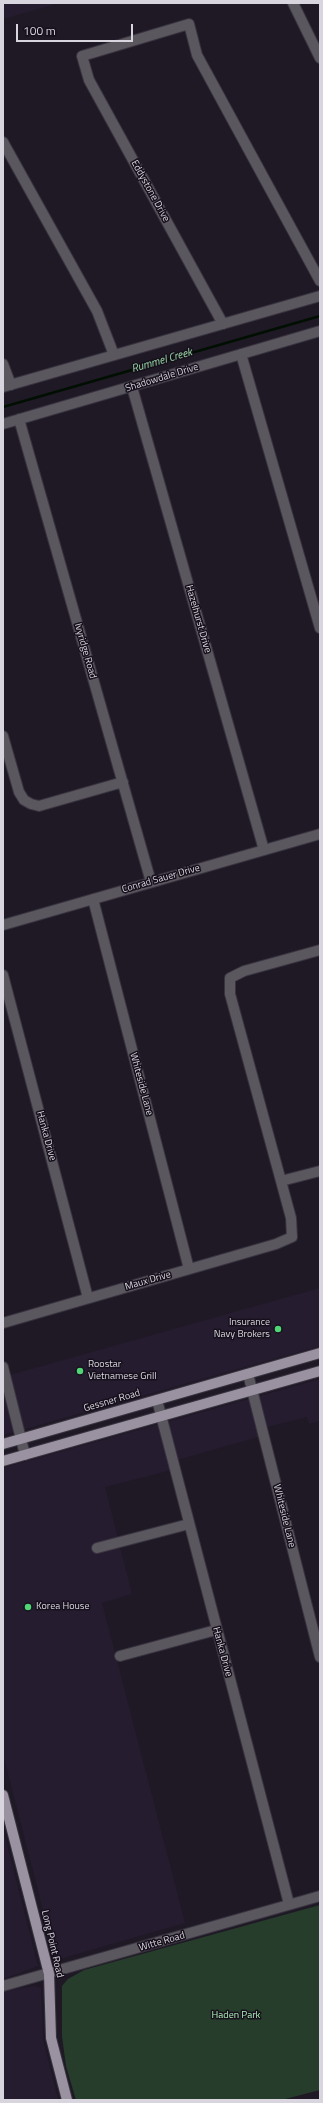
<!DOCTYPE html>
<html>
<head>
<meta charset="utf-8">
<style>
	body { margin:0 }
	#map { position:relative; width:323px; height:2103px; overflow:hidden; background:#1f1926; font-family:"Titillium Web",sans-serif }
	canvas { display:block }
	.frame { position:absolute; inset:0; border:4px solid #d9d5de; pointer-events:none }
	.scale { position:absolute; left:16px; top:24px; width:117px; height:18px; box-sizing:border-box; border:2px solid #d9d5de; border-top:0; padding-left:5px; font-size:12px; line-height:14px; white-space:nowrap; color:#d9d5de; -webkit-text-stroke:3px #16101c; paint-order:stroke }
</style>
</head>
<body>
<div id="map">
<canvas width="323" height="2103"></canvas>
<div class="frame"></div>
<div class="scale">100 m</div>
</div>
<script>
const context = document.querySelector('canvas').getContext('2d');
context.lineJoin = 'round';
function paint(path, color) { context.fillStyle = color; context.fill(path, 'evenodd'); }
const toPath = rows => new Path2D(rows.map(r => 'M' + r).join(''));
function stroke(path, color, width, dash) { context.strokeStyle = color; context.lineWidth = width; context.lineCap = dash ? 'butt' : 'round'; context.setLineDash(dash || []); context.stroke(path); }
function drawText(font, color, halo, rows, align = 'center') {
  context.font = font + ' "Titillium Web",sans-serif'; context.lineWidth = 3; context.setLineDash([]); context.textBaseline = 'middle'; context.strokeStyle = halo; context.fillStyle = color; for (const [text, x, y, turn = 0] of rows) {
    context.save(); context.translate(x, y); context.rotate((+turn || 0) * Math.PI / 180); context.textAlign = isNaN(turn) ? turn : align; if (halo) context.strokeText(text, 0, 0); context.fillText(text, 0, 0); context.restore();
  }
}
const built = toPath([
	[3,3,59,3,3,19],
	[320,1288,320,1346,3,1435,3,1377],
	[320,1379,320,1421,309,1424,307,1417,267,1427,258,1437,177,1460,171,1470,105,1487,132,1594,102,1603,185,1923,56,1960,3,1754,3,1468],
	[3,1829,38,1966,3,1979],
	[35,1986,41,1988,43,2039,58,2100,3,2100,3,1991]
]);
const green = toPath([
	[320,1905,320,2090,281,2100,76,2100,66,2066,62,2036,62,1986,68,1979,84,1970]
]);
const stream = toPath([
	[3,407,320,316]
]);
const minor = toPath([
	[293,3,320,58],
	[3,142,97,311,114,355],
	[223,324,89,80,82,56,189,24,197,55,320,281],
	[241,354,320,628],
	[3,364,11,385],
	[3,387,320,296],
	[132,387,264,850],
	[19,419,151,882],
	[3,424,320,331],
	[3,736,19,792,24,800,31,804,39,806,123,782],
	[93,899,189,1269],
	[3,925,320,834],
	[3,975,88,1298],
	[281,1181,320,1171],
	[3,1323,276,1244,292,1237,291,1218,281,1181,230,994,230,978,244,971,320,950],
	[3,1367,25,1455],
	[248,1374,320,1657],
	[157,1400,289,1904],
	[97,1548,189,1524],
	[120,1656,216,1630],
	[3,1986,320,1896]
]);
const major = toPath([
	[3,1444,320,1353],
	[3,1461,320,1371],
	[3,1795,49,1974,51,2038,67,2100]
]);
const markers = [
	[278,1329,4,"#4fd675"],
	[80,1371,4,"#4fd675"],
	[28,1607,4,"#4fd675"]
];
const streetNames = [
	["Eddystone Drive",150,191,61],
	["Shadowdale Drive",162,378,-17],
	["Hazelhurst Drive",198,619,74],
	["Ivyridge Road",85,651,74],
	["Conrad Sauer Drive",161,879,-16],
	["Whiteside Lane",141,1084,75],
	["Hanka Drive",46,1136,75],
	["Maux Drive",148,1281,-16],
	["Gessner Road",112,1401,-16],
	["Whiteside Lane",284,1516,76],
	["Hanka Drive",222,1652,75],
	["Witte Road",162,1942,-16],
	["Long Point Road",52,1944,77]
];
const poiNames = [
	["Insurance",270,1323,"right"],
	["Navy Brokers",270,1335,"right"],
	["Roostar",88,1365],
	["Vietnamese Grill",88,1377],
	["Korea House",36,1607]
];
const parkNames = [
	["Haden Park",236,2016]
];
const waterNames = [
	["Rummel Creek",162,361,-16]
];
paint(built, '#261c2f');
paint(green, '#273d2b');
stroke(stream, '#000f01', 2.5);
stroke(minor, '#393340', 12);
stroke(major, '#393340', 12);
stroke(minor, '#5a575e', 10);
stroke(major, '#9a92a1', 10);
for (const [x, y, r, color] of markers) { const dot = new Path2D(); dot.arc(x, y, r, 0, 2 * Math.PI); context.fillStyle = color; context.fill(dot); stroke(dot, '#16101c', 1.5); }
drawText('10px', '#d9d5de', '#16101c', streetNames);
drawText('10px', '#d9d5de', '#16101c', poiNames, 'left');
drawText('10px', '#b0f1bb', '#16101c', parkNames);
drawText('italic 11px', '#9adaa6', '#16101c', waterNames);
</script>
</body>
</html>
